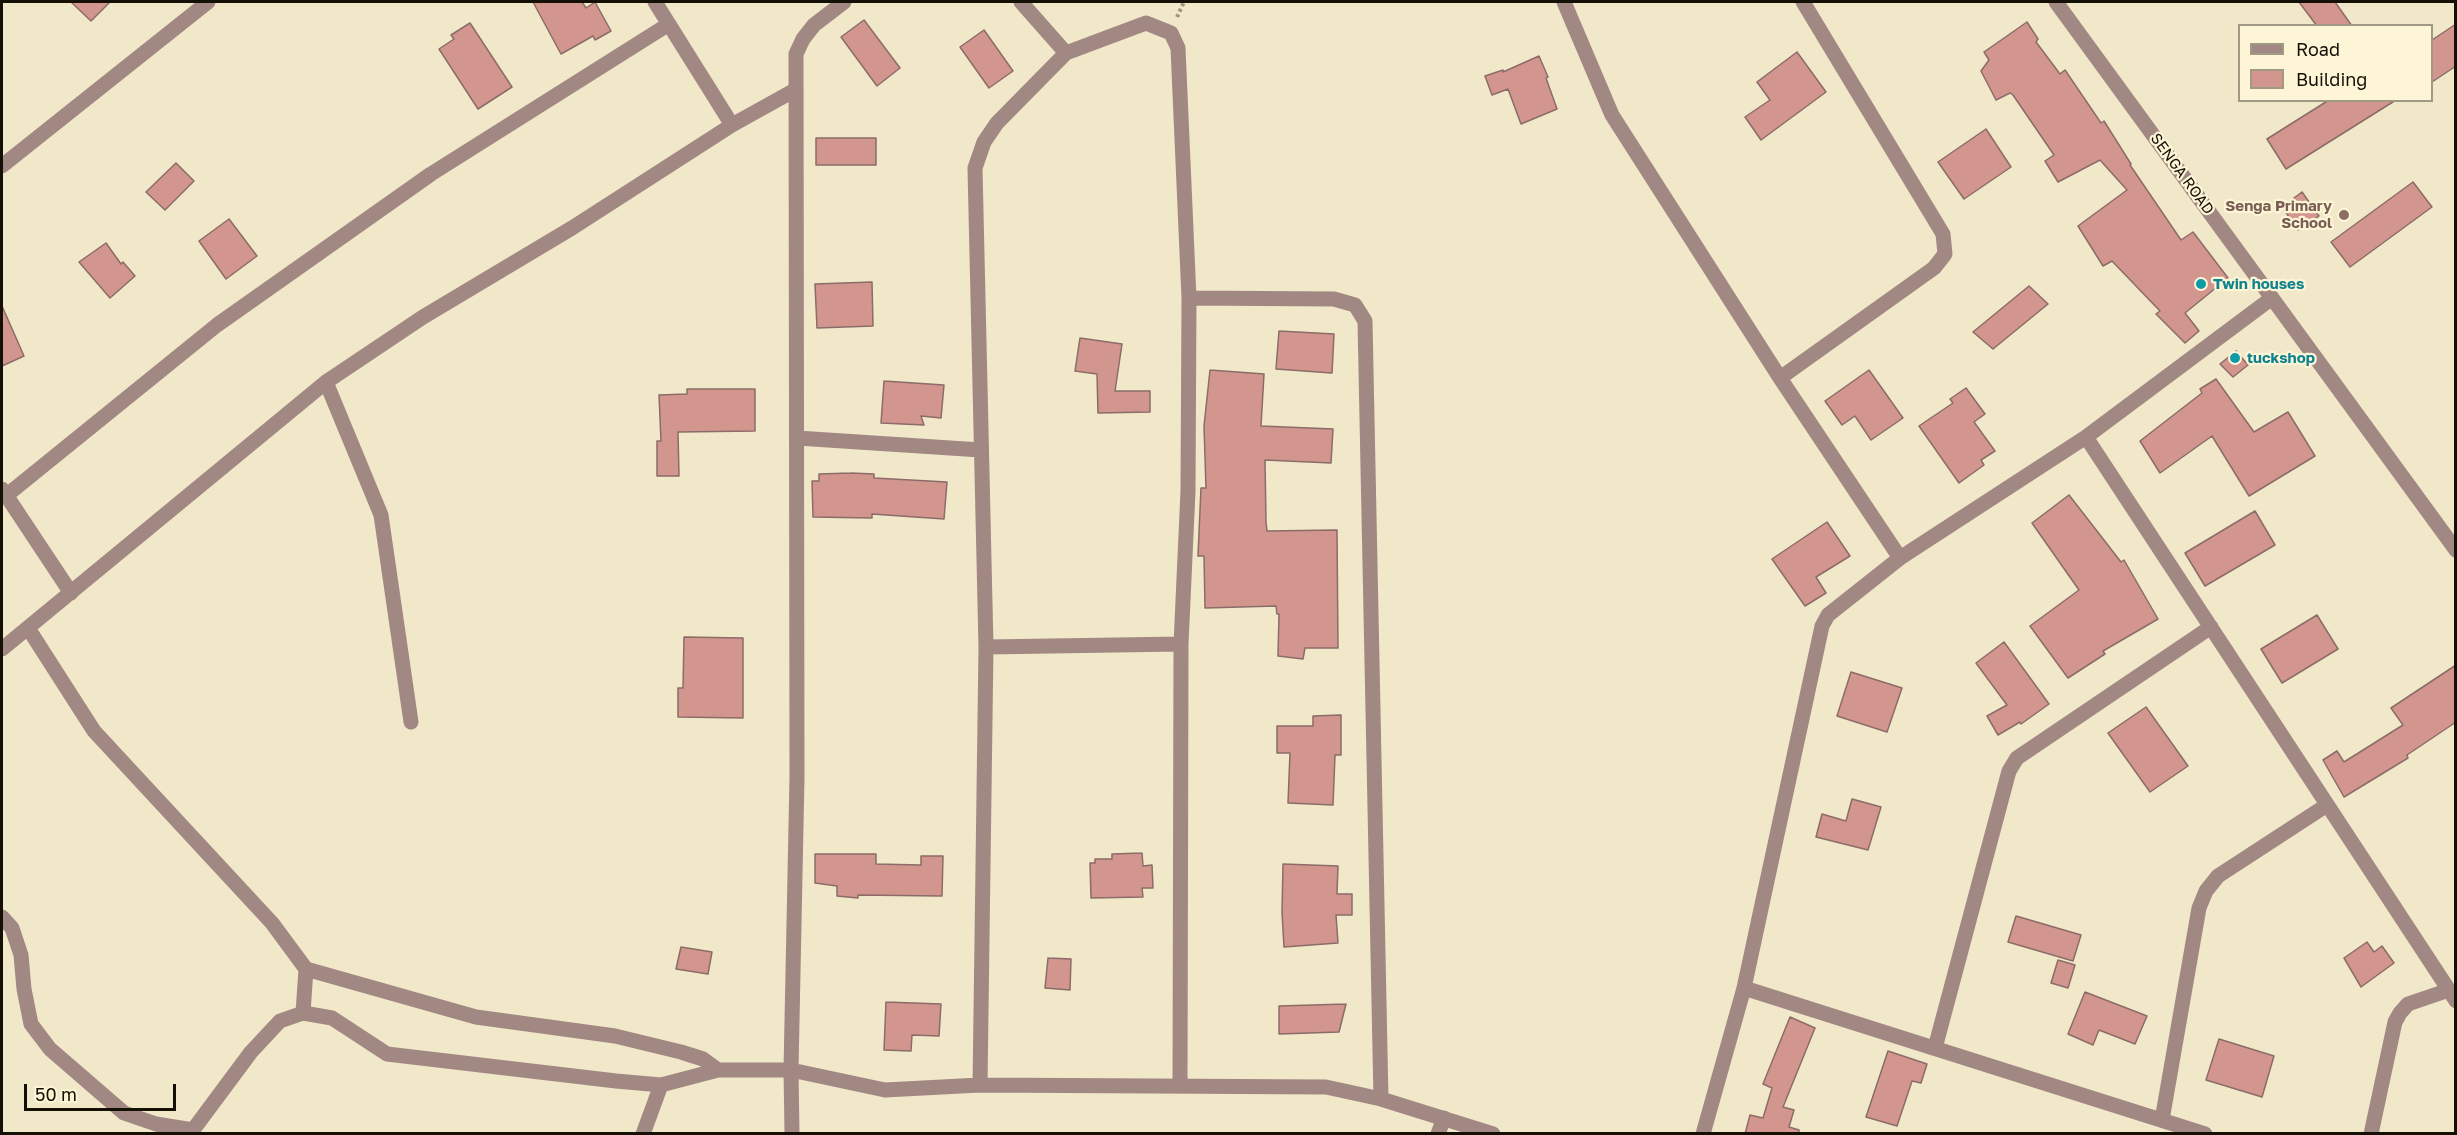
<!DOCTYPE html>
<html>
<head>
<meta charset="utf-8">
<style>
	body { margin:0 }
	#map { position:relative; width:2457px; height:1135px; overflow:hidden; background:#f1e7c9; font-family:"Golos Text",sans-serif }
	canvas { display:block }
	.frame { position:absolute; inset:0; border:3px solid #141006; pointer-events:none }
	.legend { position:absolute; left:2238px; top:24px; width:195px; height:78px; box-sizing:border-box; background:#fef4d6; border:2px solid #a09983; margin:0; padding:8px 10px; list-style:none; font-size:18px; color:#141006 }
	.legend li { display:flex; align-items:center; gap:12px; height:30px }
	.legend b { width:30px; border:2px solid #a09983 }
	.scale { position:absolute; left:24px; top:1084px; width:152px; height:27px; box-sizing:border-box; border:3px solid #141006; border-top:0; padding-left:8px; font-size:18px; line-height:21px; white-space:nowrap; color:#141006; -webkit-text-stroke:4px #fef4d6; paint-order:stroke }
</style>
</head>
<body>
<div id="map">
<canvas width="2457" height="1135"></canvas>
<div class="frame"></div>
<ul class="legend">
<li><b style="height:8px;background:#a28883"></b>Road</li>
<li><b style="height:16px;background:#d3968f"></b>Building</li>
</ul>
<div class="scale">50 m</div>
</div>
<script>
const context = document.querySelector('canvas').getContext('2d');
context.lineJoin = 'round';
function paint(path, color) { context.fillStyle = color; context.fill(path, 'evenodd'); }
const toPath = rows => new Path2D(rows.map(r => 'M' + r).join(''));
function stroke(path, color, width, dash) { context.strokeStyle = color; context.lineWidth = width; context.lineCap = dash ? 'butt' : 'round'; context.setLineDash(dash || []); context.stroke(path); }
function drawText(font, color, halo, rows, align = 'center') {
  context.font = font + ' "Golos Text",sans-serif'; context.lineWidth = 4.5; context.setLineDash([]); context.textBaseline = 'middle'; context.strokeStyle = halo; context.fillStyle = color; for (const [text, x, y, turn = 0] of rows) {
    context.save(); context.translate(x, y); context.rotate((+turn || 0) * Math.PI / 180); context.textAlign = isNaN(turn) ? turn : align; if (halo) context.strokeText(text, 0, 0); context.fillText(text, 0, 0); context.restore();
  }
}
const building = toPath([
	[71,2,110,2,91,21,71,2],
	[533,2,582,2,586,8,595,2,611,31,595,40,593,36,561,54,533,2],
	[2299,2,2335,2,2352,26,2317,26,2299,2],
	[864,20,900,68,877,86,841,37,864,20],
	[2027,22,2038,39,2036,42,2060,74,2065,70,2101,123,2104,121,2131,164,2130,165,2181,240,2193,232,2228,278,2185,313,2199,331,2185,343,2156,314,2160,311,2112,261,2103,266,2078,226,2127,190,2100,160,2058,182,2045,161,2054,155,2013,95,2010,93,1996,100,1981,71,1989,60,1984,52,2027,22],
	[470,23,512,87,478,109,439,49,454,39,451,35,470,23],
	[2456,24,2456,66,2432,82,2432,40,2456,24],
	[984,30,1013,71,989,88,960,47,984,30],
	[1797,52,1826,92,1761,140,1745,117,1770,100,1757,82,1797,52],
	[1539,56,1548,77,1546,78,1557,109,1521,124,1508,89,1492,95,1485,76,1503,70,1503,72,1539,56],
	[2329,100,2396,100,2286,169,2267,139,2329,100],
	[1986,129,2011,167,1964,199,1938,162,1986,129],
	[816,138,876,138,876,165,816,165,816,138],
	[176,163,194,181,165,210,146,192,176,163],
	[2413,182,2432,207,2350,267,2331,242,2413,182],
	[2302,192,2319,216,2298,230,2282,207,2302,192],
	[229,219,257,256,226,279,199,241,229,219],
	[106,243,121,264,123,262,135,276,110,298,79,262,106,243],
	[872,282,873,326,817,328,815,284,872,282],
	[2029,286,2048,304,1993,349,1973,332,2029,286],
	[2,306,24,356,2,366,2,306],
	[1279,331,1334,334,1332,373,1276,369,1279,331],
	[1080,338,1122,344,1115,391,1150,391,1150,412,1098,413,1097,374,1075,371,1080,338],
	[2236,351,2248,365,2233,377,2220,364,2236,351],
	[1210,370,1264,374,1261,426,1333,429,1331,463,1265,460,1266,522,1267,531,1337,530,1338,648,1305,648,1303,659,1278,656,1279,614,1277,614,1276,606,1205,608,1204,556,1198,556,1201,488,1206,488,1204,426,1210,370],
	[1869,370,1903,418,1871,440,1855,416,1842,425,1825,401,1869,370],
	[2216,379,2254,432,2288,412,2315,456,2249,496,2212,436,2160,473,2140,441,2202,393,2200,389,2216,379],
	[884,381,944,385,941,418,921,416,924,425,881,423,884,381],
	[1966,388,1985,414,1974,422,1995,451,1981,460,1984,465,1959,483,1919,426,1953,403,1950,399,1966,388],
	[687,389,755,389,755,431,678,432,679,476,657,476,657,441,661,441,659,395,687,394,687,389],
	[851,473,874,474,874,478,947,482,944,519,872,514,872,518,813,517,812,481,819,481,819,474,851,473],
	[2069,495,2121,562,2124,560,2158,619,2103,651,2105,654,2068,678,2030,626,2079,590,2032,523,2069,495],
	[2255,511,2275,545,2205,586,2185,553,2255,511],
	[1827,522,1850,556,1816,577,1826,593,1805,606,1772,559,1827,522],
	[2317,615,2338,649,2282,683,2261,649,2317,615],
	[684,637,743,638,743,718,678,717,678,688,683,688,684,637],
	[2004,642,2049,704,2021,724,2020,722,1998,735,1987,716,2007,705,1976,663,2004,642],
	[2456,665,2456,722,2407,755,2408,758,2344,797,2323,760,2337,751,2344,762,2403,725,2391,708,2456,665],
	[1851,672,1902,688,1887,732,1837,716,1851,672],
	[2146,707,2188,766,2150,792,2108,733,2146,707],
	[1341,715,1341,755,1335,755,1333,805,1288,803,1290,753,1277,753,1277,726,1313,726,1313,716,1341,715],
	[1852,799,1881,807,1868,850,1816,837,1822,814,1846,821,1852,799],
	[1142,853,1143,866,1152,865,1153,888,1142,888,1143,897,1091,898,1090,863,1095,863,1095,859,1112,859,1112,854,1142,853],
	[815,854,876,854,876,864,921,865,921,856,943,856,942,896,858,895,858,898,837,896,837,886,815,883,815,854],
	[1283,864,1338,866,1337,894,1352,894,1352,915,1336,915,1338,943,1284,947,1282,913,1283,864],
	[2016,916,2081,935,2073,961,2008,942,2016,916],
	[2367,942,2374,952,2382,946,2394,963,2361,987,2344,958,2367,942],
	[681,947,712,952,708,974,676,969,681,947],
	[1048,958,1071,959,1070,990,1045,988,1048,958],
	[2058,960,2075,965,2068,988,2051,983,2058,960],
	[2085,992,2147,1016,2135,1044,2099,1030,2093,1045,2068,1034,2085,992],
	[886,1002,941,1004,939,1036,912,1035,911,1051,884,1050,886,1002],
	[1346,1004,1339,1032,1279,1034,1279,1006,1346,1004],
	[1790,1017,1815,1028,1783,1107,1794,1110,1789,1127,1799,1130,1799,1134,1745,1134,1750,1115,1763,1118,1772,1088,1763,1084,1790,1017],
	[2219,1039,2274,1056,2262,1097,2206,1080,2219,1039],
	[1888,1051,1927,1064,1921,1083,1912,1081,1897,1126,1866,1117,1888,1051]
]);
const path = toPath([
	[1177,17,1184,2]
]);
const minor = toPath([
	[655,2,732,125],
	[1021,2,1066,53],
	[1564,2,1612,115,1780,378,1900,558],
	[2056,2,2456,550],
	[2,166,208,2],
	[1189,298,1334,299,1355,305,1365,321,1381,1099],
	[1780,378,1934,268,1945,254,1943,234,1803,2],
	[326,382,381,515,411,722],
	[2086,437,2456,1001],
	[797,438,981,450],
	[2,489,71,593],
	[7,495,217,325,431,174,669,24],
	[28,628,94,731,272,923,306,969,476,1017,615,1036,681,1052,703,1059,718,1070],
	[986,647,1181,644],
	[2,649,326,382,423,317,572,228,732,125,795,90],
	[2,917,12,928,21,955,24,989,31,1024,50,1049,124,1113,156,1124,193,1130,251,1052,280,1021,303,1013,332,1018,387,1054,616,1081,661,1085,718,1070,791,1070,885,1090,980,1085,1326,1087,1381,1099,1493,1134],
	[1744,988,2205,1134],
	[303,1013,306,969],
	[1935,1048,2009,771,2017,758,2211,627],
	[980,1085,986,647,975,168,984,142,997,123,1066,53,1146,23,1171,33,1178,48,1189,298,1188,491,1181,644,1180,1085],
	[2162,1120,2199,908,2206,891,2218,876,2327,805],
	[643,1134,661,1085],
	[792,1134,791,1070,797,777,796,54,803,39,814,25,844,2],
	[1438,1134,1444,1118],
	[1703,1134,1744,988,1822,626,1828,615,1900,558,2086,437,2272,298],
	[2371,1134,2395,1022,2400,1013,2408,1004,2449,990]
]);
const markers = [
	[2344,215,6,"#8d6e63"],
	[2201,284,6,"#0f9aa8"],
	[2235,358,6,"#0f9aa8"]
];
const streetNames = [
	["SENGA ROAD",2182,174,54]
];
const educationNames = [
	["Senga Primary",2332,206],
	["School",2332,223]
];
const cultureNames = [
	["Twin houses",2213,284],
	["tuckshop",2247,358]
];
paint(building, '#d3968f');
stroke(building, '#8b6c68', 1.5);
stroke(path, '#9d957f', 4, [3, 3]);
stroke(minor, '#a28883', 15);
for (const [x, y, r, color] of markers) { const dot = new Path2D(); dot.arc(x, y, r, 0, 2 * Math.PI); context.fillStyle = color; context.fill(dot); stroke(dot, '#fef4d6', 2); }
drawText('15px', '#141006', '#fef4d6', streetNames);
drawText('bold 15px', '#785e54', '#fef4d6', educationNames, 'right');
drawText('bold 15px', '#0d838f', '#fef4d6', cultureNames, 'left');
</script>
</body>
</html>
